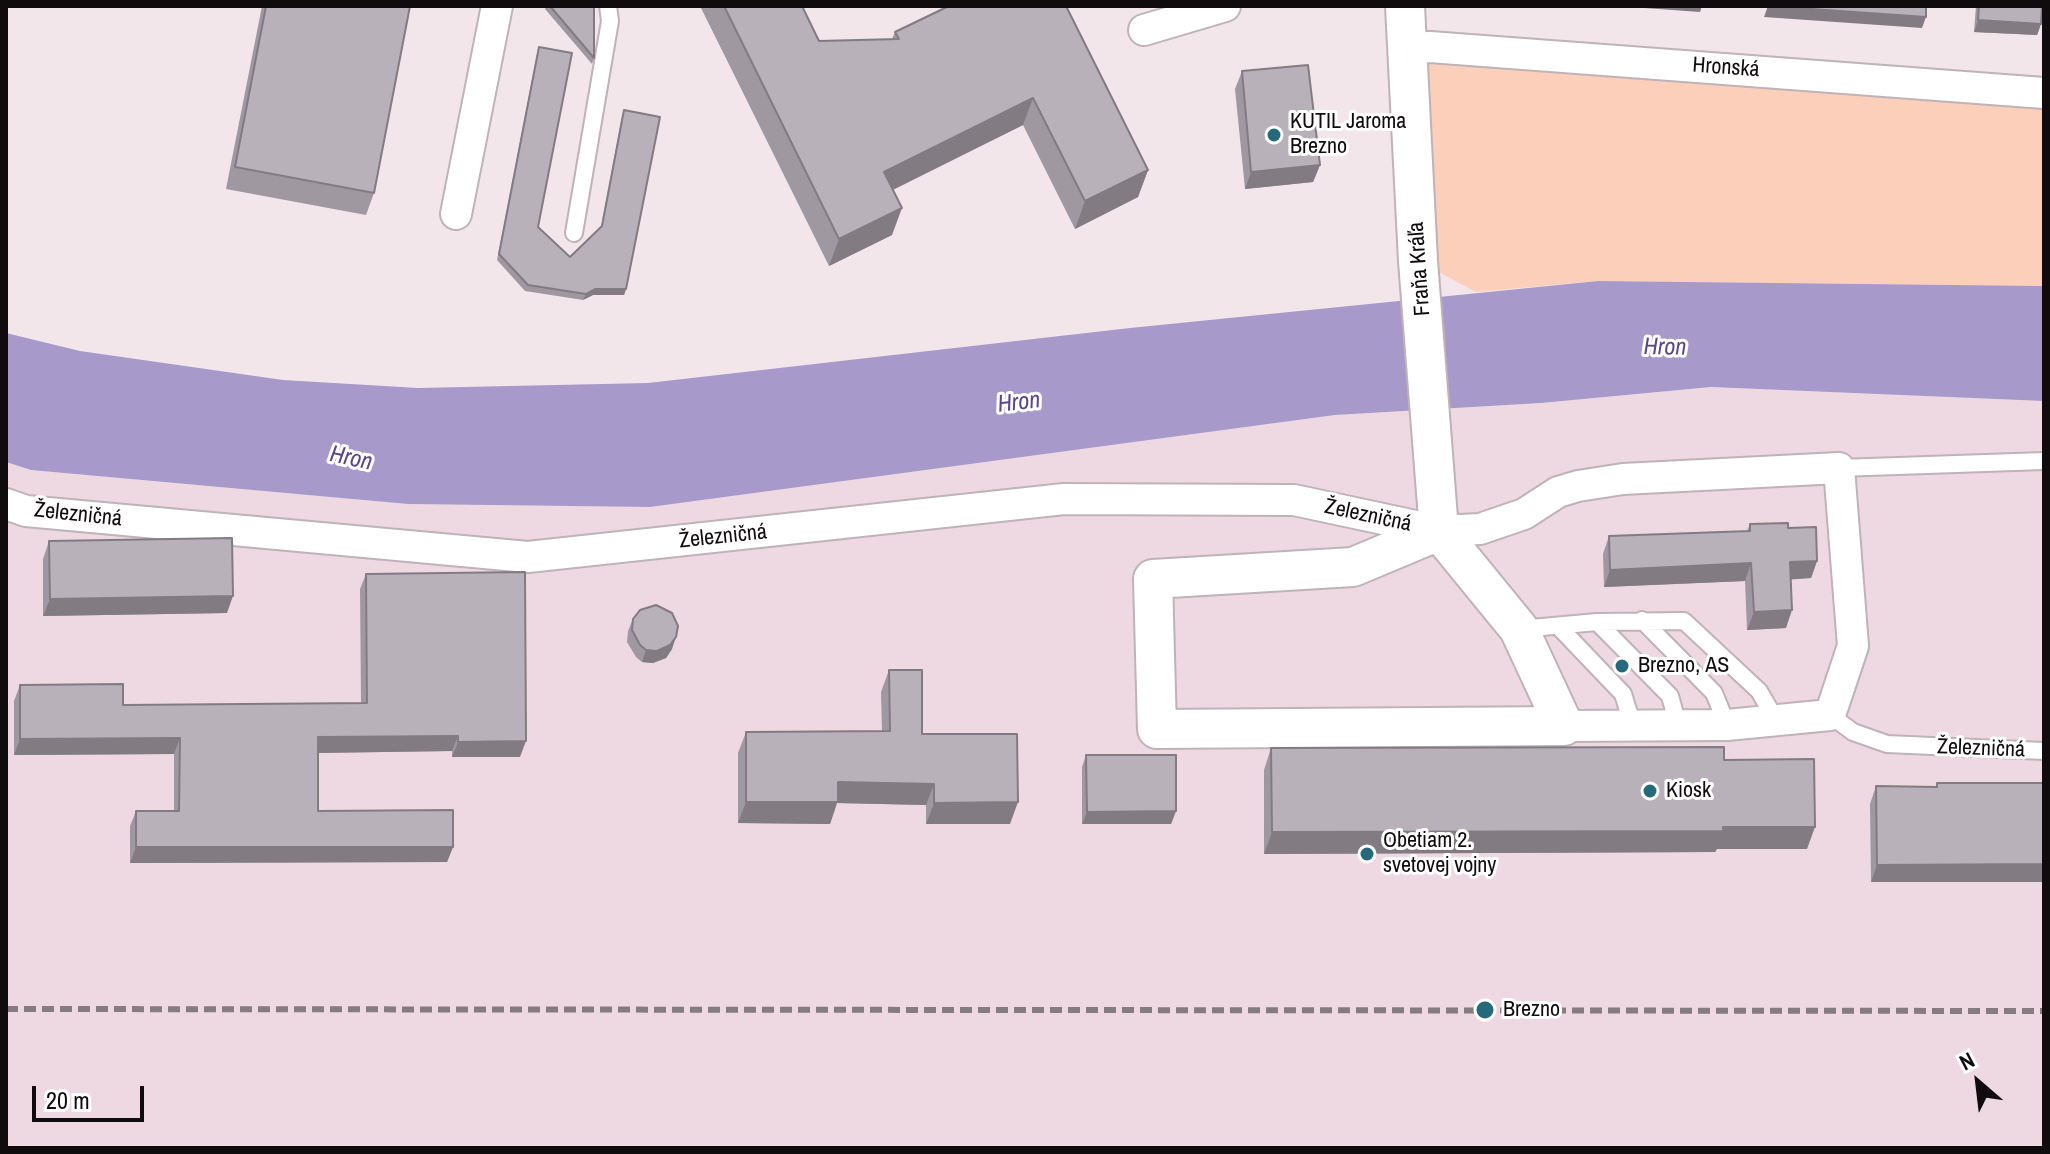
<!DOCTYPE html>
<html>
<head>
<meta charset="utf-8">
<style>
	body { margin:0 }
	#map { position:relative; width:2050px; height:1154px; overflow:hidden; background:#f3e6eb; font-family:"Archivo Narrow",sans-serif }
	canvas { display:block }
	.frame { position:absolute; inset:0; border:8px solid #100c0d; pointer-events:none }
	.north { position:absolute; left:1938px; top:1042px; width:80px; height:80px; -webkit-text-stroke:6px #fff; paint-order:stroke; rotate:332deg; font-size:22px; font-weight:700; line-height:32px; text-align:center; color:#100c0d }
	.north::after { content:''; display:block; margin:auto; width:28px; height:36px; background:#100c0d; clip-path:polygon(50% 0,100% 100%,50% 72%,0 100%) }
	.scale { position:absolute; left:32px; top:1086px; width:112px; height:36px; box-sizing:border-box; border:4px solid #100c0d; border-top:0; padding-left:10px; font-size:24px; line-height:28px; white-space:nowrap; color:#100c0d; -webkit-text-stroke:6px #fff; paint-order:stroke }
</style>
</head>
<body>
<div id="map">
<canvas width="2050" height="1154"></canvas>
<div class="frame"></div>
<div class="north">N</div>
<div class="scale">20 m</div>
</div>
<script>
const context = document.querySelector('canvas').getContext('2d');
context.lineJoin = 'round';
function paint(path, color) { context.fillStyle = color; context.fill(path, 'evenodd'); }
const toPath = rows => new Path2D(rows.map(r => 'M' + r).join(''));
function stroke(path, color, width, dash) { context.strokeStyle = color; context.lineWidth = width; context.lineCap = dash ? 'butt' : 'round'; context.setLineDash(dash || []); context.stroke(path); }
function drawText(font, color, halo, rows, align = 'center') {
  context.font = font + ' "Archivo Narrow",sans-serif'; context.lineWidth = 6; context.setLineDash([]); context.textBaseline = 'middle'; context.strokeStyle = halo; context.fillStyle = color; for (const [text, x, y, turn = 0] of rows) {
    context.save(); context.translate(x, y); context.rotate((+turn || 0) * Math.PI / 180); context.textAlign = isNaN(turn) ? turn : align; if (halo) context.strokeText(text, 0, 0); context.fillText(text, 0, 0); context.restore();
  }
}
const built = toPath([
	[1711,387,2044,401,2044,1148,6,1148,6,462,31,470,408,504,650,507,1335,415,1541,403]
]);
const green = toPath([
	[1408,48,2044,93,2044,286,1598,281,1476,292,1418,261]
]);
const water = toPath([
	[1598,281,2044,286,2044,401,1711,387,1541,403,1335,415,650,507,408,504,31,470,6,462,6,333,80,351,283,380,418,388,648,383,1130,328]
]);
const service = toPath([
	[574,233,610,21,608,6],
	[1839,468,2044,461],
	[1642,620,1714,693,1727,725],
	[1597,622,1670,696,1678,725],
	[1558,626,1623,694,1633,726],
	[1520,629,1597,622,1684,621,1759,691,1777,722],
	[1830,715,1853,732,1887,744,2044,751]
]);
const minor = toPath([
	[1144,30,1225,6],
	[1408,48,1430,47,2044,93],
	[456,214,497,6],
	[6,504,26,511,528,557,1064,499,1294,500,1439,531,1480,529,1524,514,1558,492,1578,486,1623,479,1839,468,1853,646,1830,715,1727,725,1564,726]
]);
const tertiary = toPath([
	[1405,6,1418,261,1439,531],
	[1439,531,1519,629,1564,726,1157,729,1153,579,1353,567,1439,531]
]);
const rail = toPath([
	[6,1009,2044,1011]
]);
const wall = toPath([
	[262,6,410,6,374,193,366,215,226,189],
	[546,6,594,6,594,58,592,64,545,9],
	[700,6,802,6,819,41,892,39,895,32,949,6,1148,170,1138,197,1075,229,1023,125,893,190,892,235,829,266],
	[1976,6,2042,6,2041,24,2037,35,1974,32],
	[539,47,538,227,570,257,601,227,622,116,624,110,626,289,624,295,593,295,583,300,525,291,497,260,537,54],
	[1242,71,1320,165,1313,182,1245,189,1235,89],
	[1750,524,1788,528,1817,561,1811,578,1791,579,1786,628,1747,630,1745,581,1604,587,1603,554,1609,536,1747,531],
	[49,541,227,613,43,616,43,559],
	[366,574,520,757,452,757,452,751,318,753,318,811,453,847,447,862,130,863,130,826,136,811,174,811,174,754,14,755,14,701,20,685,123,705,361,703,360,589],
	[633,619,672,649,666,658,653,663,642,662,636,657,627,642,628,631],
	[889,670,922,734,1010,824,926,824,926,805,837,803,830,824,738,823,738,753,746,732,882,731,881,692],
	[1271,748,1724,760,1807,849,1717,849,1715,852,1264,854,1264,770],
	[1086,755,1176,811,1171,824,1082,824,1082,767],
	[1937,783,2044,783,1871,882,1870,804,1876,786,1936,787]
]);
const shadedWall = toPath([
	[1645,6,1702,6,1700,12,1644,8],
	[1768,6,1926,17,1922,28,1764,17],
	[1978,20,2041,24,2037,35,1974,32],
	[1033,98,1023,125,874,199,884,172],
	[1320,165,1313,182,1245,189,1251,172],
	[1148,170,1138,197,1075,229,1085,201],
	[902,208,892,235,829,266,839,239],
	[595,289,626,289,624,295,593,295,583,300,586,294],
	[1817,561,1811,578,1784,580,1790,562],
	[1751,563,1745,581,1604,587,1610,570],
	[233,596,227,613,43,616,50,599],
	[1792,610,1786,628,1747,630,1754,612],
	[676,637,672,649,666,658,653,663,642,662,646,650],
	[458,736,452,751,312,753,318,737],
	[180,738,174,754,14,755,20,739],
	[526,741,520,757,452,757,458,742],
	[838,782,934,784,926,805,837,803,830,824,738,823,746,802],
	[1018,802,1010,824,926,824,934,803],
	[1176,811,1171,824,1082,824,1087,812],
	[1723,827,1815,827,1807,849,1717,849,1715,852,1264,854,1272,832],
	[136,847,453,847,447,862,130,863],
	[2044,864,2044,882,1871,882,1877,865]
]);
const building = toPath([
	[266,6,410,6,374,193,235,167,266,6],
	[550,6,594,6,594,58,550,6],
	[724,6,802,6,819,41,899,39,895,32,949,6,1066,6,1148,170,1085,201,1033,98,884,172,902,208,839,239,724,6],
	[1769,6,1926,6,1926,17,1769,6],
	[1979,6,2042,6,2041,24,1978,20,1979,6],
	[539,47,572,53,538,227,570,257,602,226,624,110,660,117,626,289,595,289,586,294,528,285,499,254,539,47],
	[1308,65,1320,165,1251,172,1242,71,1308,65],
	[1788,523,1788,528,1816,527,1817,561,1790,562,1792,610,1754,612,1751,563,1610,570,1609,536,1750,531,1750,524,1788,523],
	[232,538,233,596,50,599,49,541,232,538],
	[525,572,526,741,458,742,458,736,318,737,318,811,453,810,453,847,136,847,136,811,179,811,180,738,20,739,20,685,123,684,123,705,367,703,366,574,525,572],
	[656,605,672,613,678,626,676,637,670,645,657,651,646,650,640,645,632,630,633,619,640,610,656,605],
	[889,670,922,670,922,734,1017,734,1018,802,934,803,934,784,838,782,838,802,746,802,746,732,890,731,889,670],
	[1724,747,1724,760,1814,759,1815,827,1723,827,1723,831,1272,832,1271,748,1724,747],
	[1086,755,1176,755,1176,811,1087,812,1086,755],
	[1937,783,2044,783,2044,864,1877,865,1876,786,1937,787,1937,783]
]);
const markers = [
	[1274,135,8,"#25697a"],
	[1622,666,8,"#25697a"],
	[1650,791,8,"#25697a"],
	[1367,854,8,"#25697a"],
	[1485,1010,10,"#25697a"]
];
const streetNames = [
	["Hronská",1726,68,4],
	["Fraňa Kráľa",1420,269,-94],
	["Železničná",78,515,6],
	["Železničná",1368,516,12],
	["Železničná",723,537,-6],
	["Železničná",1981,749,2]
];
const poiNames = [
	["KUTIL Jaroma",1290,122],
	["Brezno",1290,147],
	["Brezno, AS",1638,666],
	["Kiosk",1666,791],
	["Obetiam 2.",1383,841],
	["svetovej vojny",1383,866],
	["Brezno",1503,1010]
];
const waterNames = [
	["Hron",1665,348,1],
	["Hron",1019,403,-6],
	["Hron",351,459,12]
];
paint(built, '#eed9e2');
paint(green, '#fccfbb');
paint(water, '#a899cb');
stroke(service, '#bfb3b7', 20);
stroke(minor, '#bfb3b7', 34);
stroke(tertiary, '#bfb3b7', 42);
stroke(service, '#fff', 16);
stroke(minor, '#fff', 30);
stroke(tertiary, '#fff', 38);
stroke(rail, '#857c7f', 6, [12, 6]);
paint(wall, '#9f98a0');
paint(shadedWall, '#827c82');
paint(building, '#b9b1ba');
stroke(building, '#827c82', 2);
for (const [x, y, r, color] of markers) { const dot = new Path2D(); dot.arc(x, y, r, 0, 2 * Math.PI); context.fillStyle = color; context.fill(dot); stroke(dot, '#fff', 3); }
drawText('22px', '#100c0d', '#fff', streetNames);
drawText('22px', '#100c0d', '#fff', poiNames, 'left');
drawText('italic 24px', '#5c4685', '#fff', waterNames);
</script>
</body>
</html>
